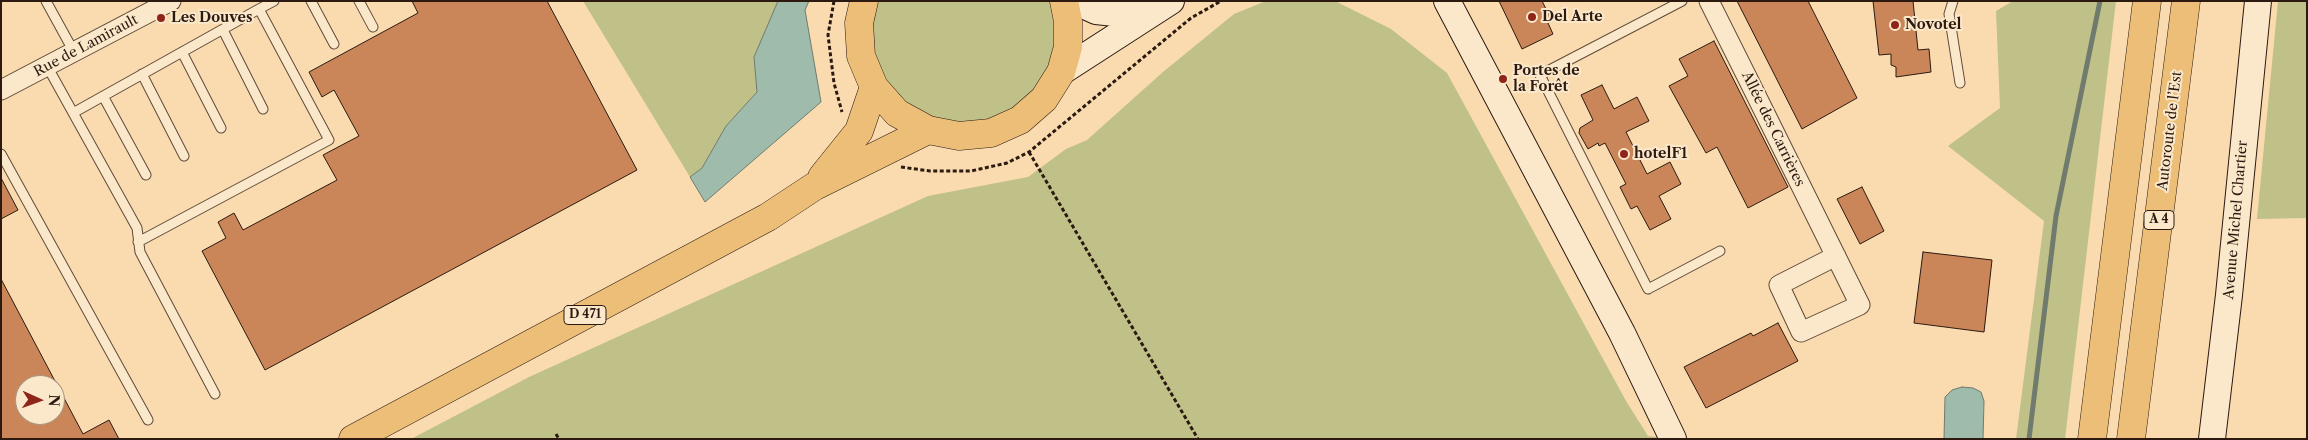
<!DOCTYPE html>
<html>
<head>
<meta charset="utf-8">
<style>
	body { margin:0 }
	#map { position:relative; width:2308px; height:440px; overflow:hidden; background:#f9dbaf; font-family:"Libre Caslon Text",serif }
	canvas { display:block }
	.frame { position:absolute; inset:0; border:2px solid #2c1a11; pointer-events:none }
	.north { position:absolute; left:15px; top:375px; width:50px; height:50px; box-sizing:border-box; background:#fbe8cb; border:1px solid #a89681; border-radius:50%; rotate:92deg; font-size:14px; font-weight:700; line-height:20px; text-align:center; color:#2c1a11 }
	.north::after { content:''; display:block; margin:auto; width:18px; height:22px; background:#8f2418; clip-path:polygon(50% 0,100% 100%,50% 72%,0 100%) }
</style>
</head>
<body>
<div id="map">
<canvas width="2308" height="440"></canvas>
<div class="frame"></div>
<div class="north">N</div>
</div>
<script>
const context = document.querySelector('canvas').getContext('2d');
context.lineJoin = 'round';
function paint(path, color) { context.fillStyle = color; context.fill(path, 'evenodd'); }
const toPath = rows => new Path2D(rows.map(r => 'M' + r).join(''));
function stroke(path, color, width, dash) { context.strokeStyle = color; context.lineWidth = width; context.lineCap = dash ? 'butt' : 'round'; context.setLineDash(dash || []); context.stroke(path); }
function drawText(font, color, halo, rows, align = 'center') {
  context.font = font + ' "Libre Caslon Text",serif'; context.lineWidth = 4; context.setLineDash([]); context.textBaseline = 'middle'; context.strokeStyle = halo; context.fillStyle = color; for (const [text, x, y, turn = 0] of rows) {
    context.save(); context.translate(x, y); context.rotate((+turn || 0) * Math.PI / 180); context.textAlign = isNaN(turn) ? turn : align; if (halo) context.strokeText(text, 0, 0); context.fillText(text, 0, 0); context.restore();
  }
}
const green = toPath([
	[583,1,778,1,754,57,757,92,726,126,702,168,690,177],
	[878,1,1053,1,1059,27,1045,86,996,125,935,125,886,87,874,59,871,28],
	[1266,1,1335,1,1391,29,1447,73,1626,401,1648,436,1674,439,411,439,529,377,928,196,1028,177,1066,149,1087,140,1163,72,1234,14],
	[2013,1,2116,1,2065,439,2016,439,2044,221,1948,146,2000,108,1996,11],
	[2278,1,2307,1,2307,218,2257,219]
]);
const water = toPath([
	[778,1,809,1,805,10,821,102,705,202,690,177,702,168,726,126,757,92,754,57,778,1],
	[1962,387,1973,388,1981,392,1984,401,1983,439,1944,439,1945,397,1952,390,1962,387]
]);
const stream = toPath([
	[2029,439,2056,216,2100,1]
]);
const building = toPath([
	[412,1,547,1,637,170,265,370,202,251,226,238,218,222,234,213,243,230,337,180,323,155,359,136,334,90,322,97,309,72,418,13,412,1],
	[1499,1,1542,1,1552,21,1548,23,1553,34,1522,49,1499,1],
	[1737,1,1808,1,1857,98,1802,129,1737,1],
	[1873,1,1913,1,1918,50,1929,49,1931,72,1896,77,1896,67,1891,65,1891,54,1879,55,1873,1],
	[1714,41,1788,187,1748,208,1717,147,1706,153,1669,86,1688,76,1679,59,1714,41],
	[1602,85,1614,109,1637,97,1649,121,1626,132,1647,174,1670,162,1681,184,1659,196,1671,219,1650,230,1637,206,1631,209,1620,187,1626,184,1605,143,1599,146,1598,143,1588,149,1579,133,1580,128,1593,120,1581,95,1602,85],
	[1,178,18,210,1,219,1,178],
	[1862,187,1884,231,1860,244,1837,199,1862,187],
	[1923,252,1992,260,1984,332,1914,323,1923,252],
	[1,279,83,434,109,420,119,439,1,439,1,279],
	[25,385,55,385,55,415,25,415,25,385],
	[1778,323,1798,361,1706,408,1684,367,1751,333,1753,336,1778,323]
]);
const path = toPath([
	[834,1,828,35,834,83,842,112],
	[1029,152,1198,439],
	[901,167,930,171,971,171,1007,163,1029,152,1191,18,1221,1],
	[556,434,559,439]
]);
const service = toPath([
	[46,1,74,52],
	[311,1,334,44],
	[359,1,373,27],
	[1682,1,1540,75,1648,289,1720,251],
	[1953,1,1949,14,1960,83],
	[223,30,263,109],
	[182,52,221,128],
	[47,66,137,228,140,252,215,394],
	[142,74,184,156],
	[103,96,146,175],
	[73,113,259,9],
	[1,154,148,420],
	[138,242,329,140,259,9,274,1]
]);
const minor = toPath([
	[1709,1,1748,79,1860,305,1801,332,1779,285,1836,256],
	[1,90,171,1]
]);
const secondary = toPath([
	[1074,1,1096,11,1115,13,1153,6],
	[1447,1,1622,333,1673,439],
	[1061,72,1171,1],
	[2212,439,2229,295,2258,1]
]);
const primary = toPath([
	[864,1,859,23,861,56,874,87,897,113,928,130,959,136,991,133,1020,120,1044,99,1061,72,1068,47,1068,21,1064,1],
	[822,177,859,131,874,87],
	[353,439,768,217,815,186,928,130]
]);
const motorway = toPath([
	[2092,439,2147,1],
	[2131,439,2186,1]
]);
const markers = [
	[1532,17,5,"#8f2418"],
	[161,18,5,"#8f2418"],
	[1895,25,5,"#8f2418"],
	[1503,79,5,"#8f2418"],
	[1624,154,5,"#8f2418"]
];
const shields = [
	[2159,220,30],
	[585,315,42]
];
const shieldNames = [
	["A 4",2159,220],
	["D 471",585,315]
];
const poiNames = [
	["Del Arte",1542,17],
	["Les Douves",171,18],
	["Novotel",1905,25],
	["Portes de",1513,71],
	["la Forêt",1513,87],
	["hotelF1",1634,154]
];
const streetNames = [
	["Rue de Lamirault",86,46,-28],
	["Allée des Carrières",1773,129,64],
	["Autoroute de l’Est",2170,131,-83],
	["Avenue Michel Chartier",2236,220,-85]
];
paint(green, '#c0c089');
paint(water, '#9ebbab');
stroke(water, '#707b6d', 1);
stroke(stream, '#707b6d', 5);
paint(building, '#ca8659');
stroke(building, '#2c1a11', 1);
stroke(service, '#5f4a38', 11);
stroke(minor, '#5f4a38', 21);
stroke(secondary, '#2c1a11', 28);
stroke(primary, '#2c1a11', 29);
stroke(motorway, '#2c1a11', 29);
stroke(path, '#2c1a11', 3, [4, 2.5]);
stroke(service, '#fbe8cb', 9);
stroke(minor, '#fbe8cb', 19);
stroke(secondary, '#fbe8cb', 26);
stroke(primary, '#ecbe78', 28);
stroke(motorway, '#ecbe78', 28);
for (const [x, y, r, color] of markers) { const dot = new Path2D(); dot.arc(x, y, r, 0, 2 * Math.PI); context.fillStyle = color; context.fill(dot); stroke(dot, '#fbe8cb', 2); }
for (const [x, y, w] of shields) { const box = new Path2D(); box.roundRect(x - w / 2, y - 9.5, w, 19, 4); context.fillStyle = '#fbe8cb'; context.fill(box); stroke(box, '#2c1a11', 1); }
drawText('bold 12px', '#2c1a11', null, shieldNames);
drawText('bold 14px', '#2c1a11', '#fbe8cb', poiNames, 'left');
drawText('14px', '#2c1a11', '#fbe8cb', streetNames);
</script>
</body>
</html>
